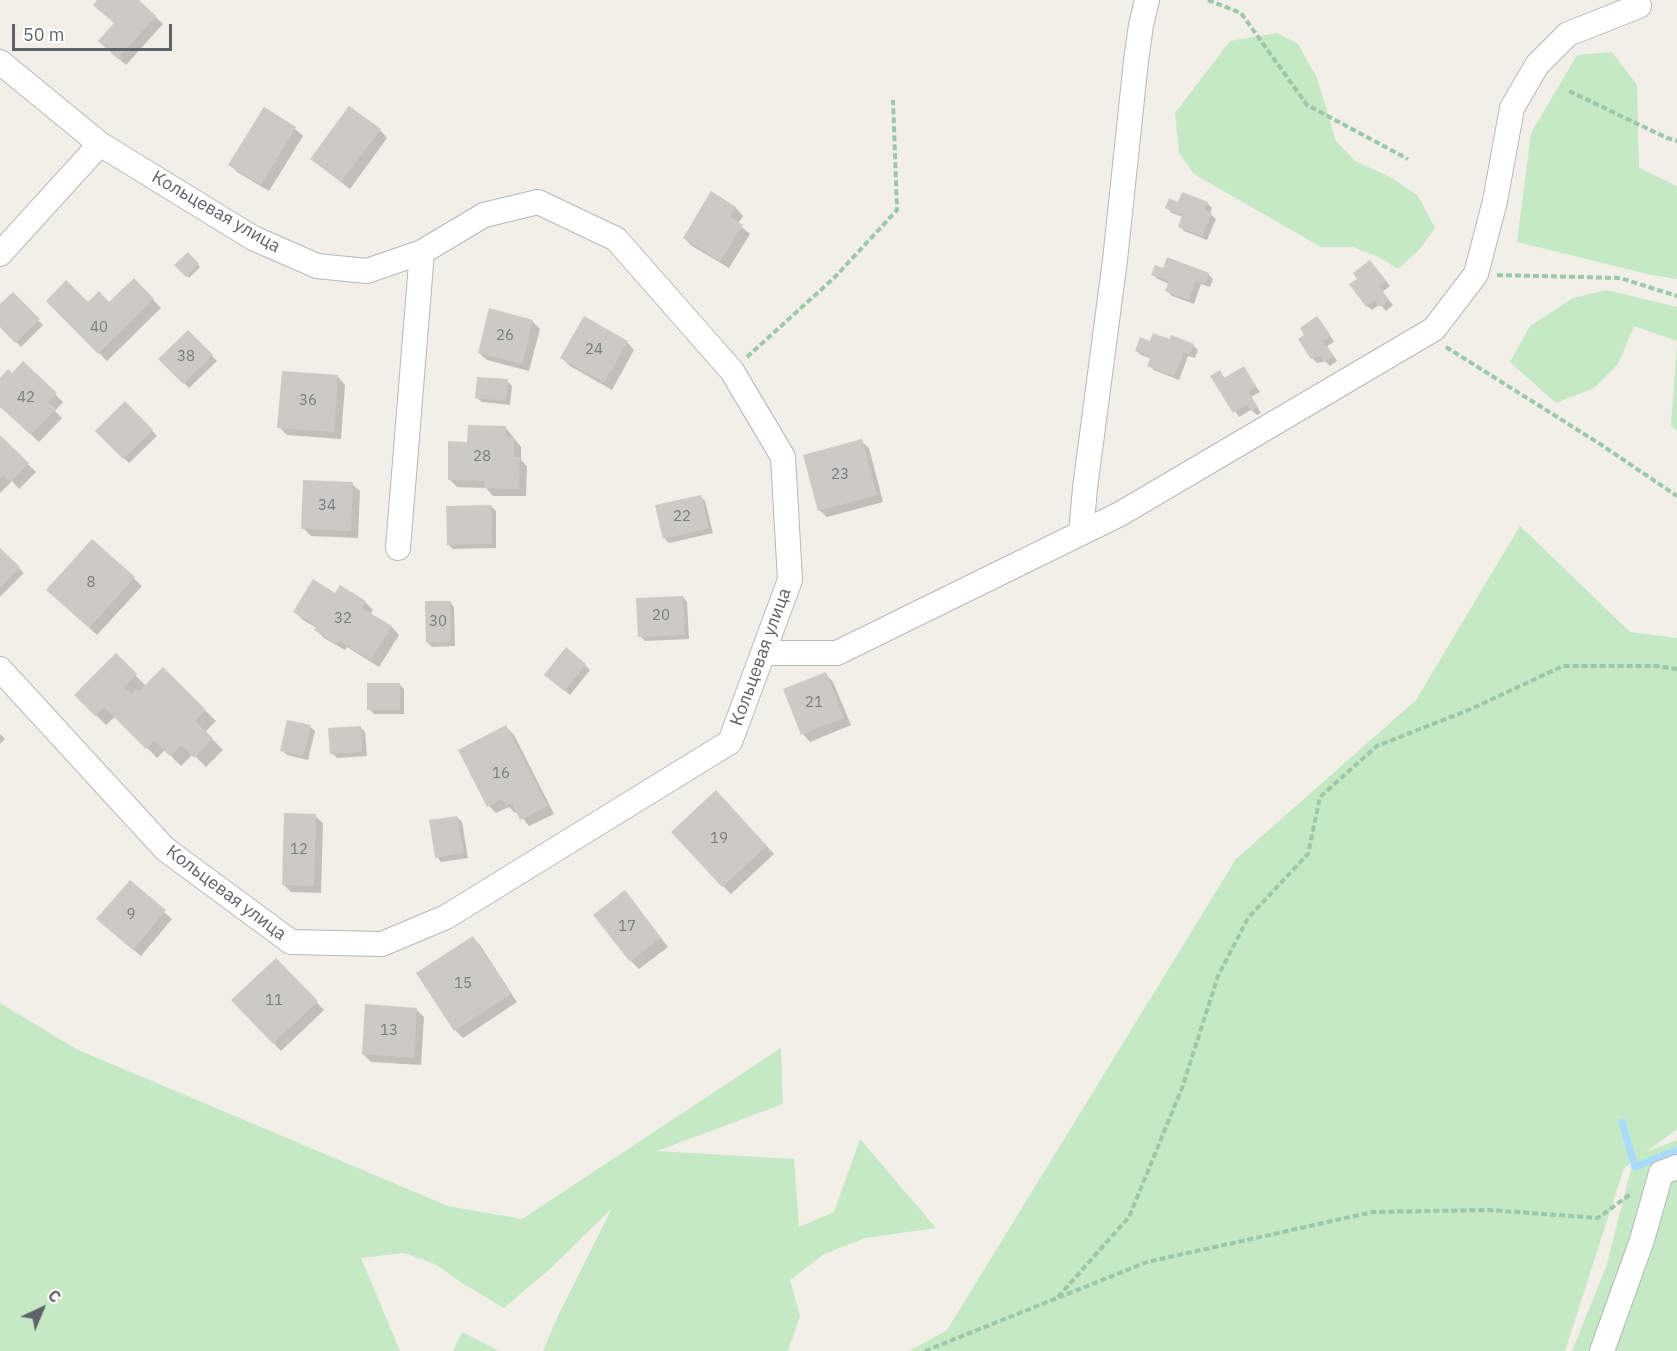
<!DOCTYPE html>
<html>
<head>
<meta charset="utf-8">
<style>
	body { margin:0 }
	#map { position:relative; width:1677px; height:1351px; overflow:hidden; background:#f1efe8; font-family:"IBM Plex Sans",sans-serif }
	canvas { display:block }
	.north { position:absolute; left:12px; top:1279px; width:60px; height:60px; -webkit-text-stroke:4px #fff; paint-order:stroke; rotate:44deg; font-size:16px; font-weight:700; line-height:24px; text-align:center; color:#5f6368 }
	.north::after { content:''; display:block; margin:auto; width:21px; height:27px; background:#5f6368; clip-path:polygon(50% 0,100% 100%,50% 72%,0 100%) }
	.scale { position:absolute; left:12px; top:24px; width:160px; height:27px; box-sizing:border-box; border:3px solid #5f6368; border-top:0; padding-left:8px; font-size:18px; line-height:21px; white-space:nowrap; color:#5f6368; -webkit-text-stroke:4px #fff; paint-order:stroke }
</style>
</head>
<body>
<div id="map">
<canvas width="1677" height="1351"></canvas>
<div class="north">С</div>
<div class="scale">50 m</div>
</div>
<script>
const context = document.querySelector('canvas').getContext('2d');
context.lineJoin = 'round';
function paint(path, color) { context.fillStyle = color; context.fill(path, 'evenodd'); }
const toPath = rows => new Path2D(rows.map(r => 'M' + r).join(''));
function stroke(path, color, width, dash) { context.strokeStyle = color; context.lineWidth = width; context.lineCap = dash ? 'butt' : 'round'; context.setLineDash(dash || []); context.stroke(path); }
function drawText(font, color, halo, rows, align = 'center') {
  context.font = font + ' "IBM Plex Sans",sans-serif'; context.lineWidth = 5; context.setLineDash([]); context.textBaseline = 'middle'; context.strokeStyle = halo; context.fillStyle = color; for (const [text, x, y, turn = 0] of rows) {
    context.save(); context.translate(x, y); context.rotate((+turn || 0) * Math.PI / 180); context.textAlign = isNaN(turn) ? turn : align; if (halo) context.strokeText(text, 0, 0); context.fillText(text, 0, 0); context.restore();
  }
}
const green = toPath([
	[1277,33,1298,44,1317,78,1336,141,1355,161,1392,178,1418,196,1435,228,1419,250,1398,269,1379,257,1353,247,1321,247,1194,174,1179,153,1175,113,1230,41],
	[1612,52,1637,85,1639,168,1677,186,1677,279,1647,274,1517,242,1531,133,1577,55],
	[1606,290,1677,307,1677,341,1634,326,1618,364,1594,388,1556,403,1510,362,1530,326,1573,298],
	[1677,344,1677,431,1671,425],
	[1520,526,1630,632,1677,638,1677,1129,1646,1152,1677,1140,1677,1351,1572,1351,1606,1267,1633,1162,1624,1168,1565,1351,909,1351,947,1330,1236,859,1416,700],
	[0,1003,76,1049,448,1206,522,1219,781,1048,783,1104,657,1151,794,1159,799,1227,834,1212,860,1139,936,1228,865,1238,824,1254,790,1280,800,1316,788,1351,543,1351,558,1316,612,1208,551,1268,504,1308,462,1283,435,1264,404,1253,361,1258,400,1351,0,1351],
	[462,1332,499,1351,453,1351]
]);
const shadow = toPath([
	[99,0,137,0,163,24,126,65,107,48,115,23],
	[264,109,295,129,303,136,269,191,237,172,230,164],
	[380,130,387,138,350,189,312,159],
	[712,194,736,208,743,216,738,224,750,234,729,268,692,246,684,238],
	[1207,203,1212,208,1210,214,1216,219,1207,240,1184,231,1179,226,1183,217,1172,213,1167,208,1179,204],
	[188,254,200,267,189,278,177,265],
	[1375,267,1390,286,1382,292,1393,305,1386,311,1380,304,1372,310,1367,306],
	[1164,270,1208,274,1213,279,1210,287,1201,284,1194,304,1172,296,1167,291,1169,284,1158,279,1153,275],
	[134,280,161,308,107,361,48,301,109,304],
	[13,294,43,325,21,347,0,325,0,307],
	[532,321,540,329,529,371,487,360,479,353],
	[1322,323,1334,342,1327,346,1337,361,1330,366,1325,361,1317,363,1312,358],
	[188,332,217,361,189,388,160,359],
	[1171,341,1193,345,1198,350,1195,358,1188,356,1179,380,1154,370,1149,365,1152,359,1141,355,1136,350,1151,343],
	[627,342,634,350,612,390,570,366,562,358],
	[23,363,63,402,55,411,62,418,39,442,0,405,0,380,12,375],
	[1243,368,1260,392,1251,397,1261,413,1257,415,1251,410,1239,417,1212,376,1220,372,1226,379],
	[338,377,345,385,341,439,287,435,279,427],
	[507,381,512,386,510,405,482,402,477,398],
	[125,403,157,436,129,463,97,431],
	[505,427,521,447,521,460,527,466,526,496,493,496,486,488,457,487,449,479,469,443],
	[0,437,36,472,19,489,12,481,0,493],
	[861,441,869,448,883,502,827,517,819,510],
	[352,484,360,491,358,538,311,536,303,528],
	[700,496,705,501,713,533,669,543,665,539],
	[491,506,496,511,496,548,453,549,448,544],
	[92,541,142,586,97,635,56,597],
	[0,550,24,573,0,597],
	[336,595,365,602,373,610,370,614,392,627,399,635,379,667,347,647,345,650,324,638,316,630,317,628,303,620,295,612],
	[683,597,687,602,689,639,645,641,640,636],
	[450,602,454,607,455,646,432,647,427,642],
	[116,656,146,686,163,669,216,721,205,732,223,750,206,767,193,754,181,766,165,750,157,758,116,716,106,725,76,695],
	[585,665,590,670,570,695,551,679],
	[826,674,833,682,851,725,810,742,803,734],
	[399,684,404,689,404,714,374,714,369,709],
	[310,727,315,731,308,760,287,755,282,750],
	[360,727,365,732,367,756,337,758,332,753],
	[506,727,514,735,554,814,529,826,518,812,515,813,509,807,496,813,489,806],
	[0,734,5,739,0,744],
	[724,800,774,854,731,894,723,886],
	[315,816,323,823,321,893,291,892,283,884],
	[457,817,462,822,468,858,441,862,437,857],
	[130,882,172,919,141,956,106,927],
	[632,900,668,947,639,969,631,961],
	[472,938,480,945,517,1002,463,1038,455,1030,418,974],
	[276,960,324,1010,281,1051,233,1000],
	[417,1010,424,1017,421,1065,371,1062,363,1054]
]);
const stream = toPath([
	[1622,1122,1635,1167,1677,1150]
]);
const building = toPath([
	[97,0,139,0,156,16,118,59,98,41,114,23,93,5],
	[349,106,381,129,341,182,310,159],
	[264,107,296,127,261,185,228,165],
	[711,191,736,207,730,217,743,225,720,261,683,238],
	[1182,192,1208,202,1205,210,1212,213,1202,236,1178,227,1182,215,1165,208,1169,198,1178,202],
	[188,252,199,264,186,277,174,265],
	[1167,257,1209,273,1205,284,1196,280,1189,300,1165,291,1169,281,1151,275,1155,265,1163,268],
	[1370,260,1386,281,1379,286,1389,300,1380,307,1375,300,1366,307,1349,284,1357,279,1353,273],
	[134,278,154,299,98,354,46,301,66,280,88,302,99,291,109,302],
	[13,292,40,319,15,343,0,327,0,304],
	[489,308,533,320,522,364,478,353],
	[584,316,628,341,604,383,560,358],
	[1317,316,1331,336,1323,341,1333,356,1324,362,1320,356,1311,359,1298,339,1304,335,1300,328],
	[188,330,213,355,183,384,158,359],
	[1153,333,1170,339,1171,335,1194,344,1190,354,1184,352,1174,376,1147,366,1151,356,1135,351,1140,337,1150,341],
	[23,361,57,393,48,402,56,409,31,435,0,407,0,378,8,369,12,373],
	[1244,366,1256,386,1248,391,1258,407,1251,411,1247,405,1233,413,1210,376,1220,370,1224,378],
	[282,371,338,375,334,432,277,428],
	[477,377,508,379,506,401,475,398],
	[125,401,153,430,123,459,95,431],
	[468,425,506,426,506,437,514,438,514,457,520,457,519,489,484,488,485,481,448,480,448,441,467,442],
	[0,435,29,463,11,482,3,475,0,478],
	[862,439,877,495,818,511,803,455],
	[303,480,353,482,351,531,301,529],
	[701,495,709,528,663,539,655,505],
	[491,505,492,544,447,545,446,506],
	[92,539,135,577,89,628,46,590],
	[0,548,20,567,0,588],
	[313,579,335,593,340,585,366,601,362,608,392,626,371,660,339,641,337,644,314,630,317,626,293,612],
	[683,596,685,635,638,637,636,598],
	[425,601,450,601,451,642,426,643],
	[566,647,586,664,564,691,544,675],
	[116,653,137,674,124,687,131,694,136,689,139,691,163,667,206,710,195,721,213,738,194,758,182,745,170,756,154,741,146,749,104,707,95,716,74,695],
	[826,672,844,718,801,735,783,689],
	[367,683,400,683,400,710,367,710],
	[287,720,311,725,303,756,280,751],
	[506,725,548,806,520,820,512,803,506,806,502,799,487,807,458,750],
	[361,726,362,752,330,754,328,728],
	[716,790,767,846,722,887,671,832],
	[284,813,316,814,314,886,282,885],
	[457,816,464,853,435,858,429,820],
	[130,880,166,910,133,950,96,919],
	[625,890,661,938,630,962,593,915],
	[473,936,511,994,454,1031,416,973],
	[276,958,318,1001,273,1044,231,1000],
	[365,1004,417,1008,414,1058,362,1054]
]);
const path = toPath([
	[1208,0,1241,13,1307,105,1408,159],
	[1569,91,1667,138,1677,141],
	[1497,275,1620,278,1677,296],
	[1446,347,1600,444,1677,496],
	[747,357,835,277,897,210,893,100],
	[1058,1297,1129,1217,1182,1088,1218,976,1248,918,1308,854,1320,797,1377,746,1471,709,1563,666,1656,666,1677,669],
	[925,1351,1147,1262,1373,1212,1489,1210,1598,1218,1632,1193]
]);
const minor = toPath([
	[0,62,100,144],
	[0,254,100,144,253,238,317,266,367,271,422,252,484,215,538,202,616,239,732,371,783,457,790,580,730,742,446,917,382,944,291,942,165,849,0,669],
	[1081,533,1085,488,1115,260,1136,61,1141,25,1147,0],
	[398,548,422,252],
	[763,653,837,653,1120,514,1434,329,1476,274,1495,201,1512,108,1537,65,1568,34,1639,6],
	[1602,1351,1642,1240,1661,1173,1677,1167]
]);
const numberNames = [
	["40",99,328],
	["26",505,336],
	["24",594,350],
	["38",186,357],
	["42",26,398],
	["36",308,401],
	["28",482,457],
	["23",840,475],
	["34",327,506],
	["22",682,517],
	["8",91,583],
	["20",661,616],
	["32",343,619],
	["30",438,622],
	["21",814,703],
	["16",501,774],
	["19",719,839],
	["12",299,850],
	["9",131,915],
	["17",627,927],
	["15",463,984],
	["11",274,1001],
	["13",389,1031]
];
const streetNames = [
	["Кольцевая улица",216,212,30],
	["Кольцевая улица",761,657,-70],
	["Кольцевая улица",226,893,37]
];
paint(green, '#c5e8c5');
paint(shadow, '#0003');
stroke(stream, '#aadaff', 7);
paint(building, '#cccac5');
stroke(minor, '#b5b8bc', 26);
stroke(path, '#9cc7a9', 4, [6, 3]);
stroke(minor, '#fff', 24);
drawText('15px', '#7a7d7f', null, numberNames);
drawText('18px', '#5f6368', '#fff', streetNames);
</script>
</body>
</html>
